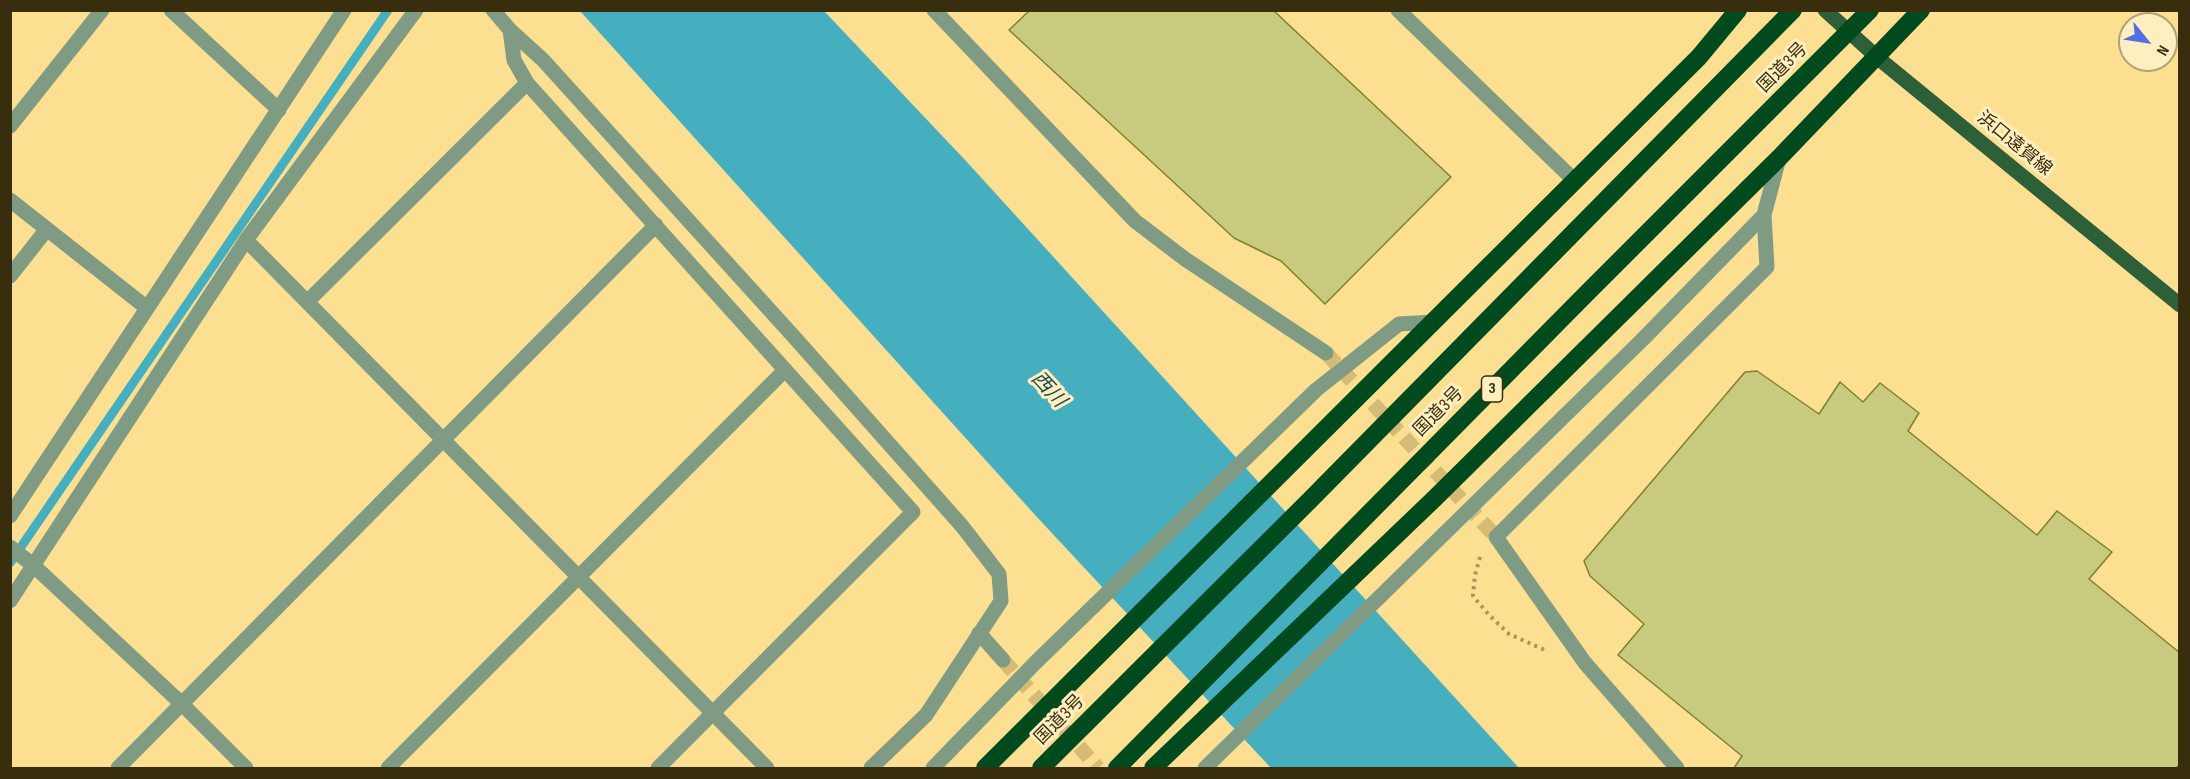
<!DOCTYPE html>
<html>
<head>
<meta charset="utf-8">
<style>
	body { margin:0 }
	#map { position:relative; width:2190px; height:779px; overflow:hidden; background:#fcdf90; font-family:"Sofia Sans Condensed",sans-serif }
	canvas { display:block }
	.frame { position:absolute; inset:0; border:12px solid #382d0c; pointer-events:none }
	.north { position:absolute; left:2118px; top:12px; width:60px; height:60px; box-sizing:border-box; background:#ffeec0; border:2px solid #afa178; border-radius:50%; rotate:120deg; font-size:16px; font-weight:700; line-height:24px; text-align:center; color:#382d0c }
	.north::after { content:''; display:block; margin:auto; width:21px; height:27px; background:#516ee3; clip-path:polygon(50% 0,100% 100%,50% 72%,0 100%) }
</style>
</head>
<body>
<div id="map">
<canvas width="2190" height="779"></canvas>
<div class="frame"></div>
<div class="north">N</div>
</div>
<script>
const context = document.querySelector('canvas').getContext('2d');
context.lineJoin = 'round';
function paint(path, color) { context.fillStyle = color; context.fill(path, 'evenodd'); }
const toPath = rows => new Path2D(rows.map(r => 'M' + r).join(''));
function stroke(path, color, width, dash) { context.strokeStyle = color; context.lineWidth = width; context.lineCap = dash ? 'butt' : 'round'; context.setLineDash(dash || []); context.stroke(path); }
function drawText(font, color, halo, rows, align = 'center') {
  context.font = font + ' "Sofia Sans Condensed","Noto Sans JP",sans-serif'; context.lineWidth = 6; context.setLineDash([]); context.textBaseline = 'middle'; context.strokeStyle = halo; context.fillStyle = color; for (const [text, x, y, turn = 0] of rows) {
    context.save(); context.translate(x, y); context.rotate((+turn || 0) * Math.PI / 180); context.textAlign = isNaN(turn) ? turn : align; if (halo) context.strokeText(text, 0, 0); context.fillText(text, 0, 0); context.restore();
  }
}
const water = toPath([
	[580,11,824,11,966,161,1519,768,1271,768,1036,516]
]);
const stream = toPath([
	[10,563,388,10]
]);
const building = toPath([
	[1030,10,1273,10,1451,177,1325,304,1281,261,1234,238,1009,30,1030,10],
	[1757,371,1819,414,1840,382,1863,402,1880,383,1919,413,1908,431,2037,535,2057,511,2112,552,2089,579,2180,653,2180,764,2176,768,1734,768,1742,756,1618,655,1644,624,1590,576,1584,561,1745,372,1757,371]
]);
const minorTunnel = toPath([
	[1326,353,1496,537],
	[1003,660,1098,768]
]);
const path = toPath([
	[1480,557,1475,575,1473,596,1489,615,1509,634,1547,651]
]);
const minor = toPath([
	[171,10,279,110],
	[493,10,510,30,514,60,527,83,913,512,658,768],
	[934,10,1135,221,1185,259,1326,353],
	[1398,10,1575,181],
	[510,30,543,60,795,338,962,526,999,574,1001,601,926,715,871,768],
	[10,126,102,10],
	[10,200,147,308],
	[246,240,767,768],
	[10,276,47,229],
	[307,302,527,83],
	[1644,338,1764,215],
	[10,516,344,10],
	[10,547,34,566,182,704,246,768],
	[10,601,246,240,416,10],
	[979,633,1003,660],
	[118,768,656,225],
	[388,768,785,370],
	[933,768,1035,663,1316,390,1399,324,1434,322],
	[1677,768,1585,663,1496,537,1767,267,1764,215,1779,158]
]);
const major = toPath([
	[1825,10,1878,58,2180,305]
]);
const highway = toPath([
	[985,768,1699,57,1738,10],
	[1153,768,1434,499,1779,158,1921,10]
]);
const minorBridge = toPath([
	[1205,768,1644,338]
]);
const highwayBridge = toPath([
	[1041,768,1311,499,1793,10],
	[1117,768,1588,292,1870,10]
]);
const shields = [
	[1492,389,21]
];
const shieldNames = [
	["3",1492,389]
];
const streetNames = [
	["国道3号",1783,68,-45],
	["浜口遠賀線",2014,144,39],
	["国道3号",1439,412,-45],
	["国道3号",1060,720,-45]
];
const waterNames = [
	["西川",1048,390,47]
];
paint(water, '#45afc0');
stroke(stream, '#45afc0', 9);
paint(building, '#c8cb7e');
stroke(building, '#7f8030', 1.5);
stroke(minorTunnel, '#d5bb76', 15, [15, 8]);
stroke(path, '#a99358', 4, [3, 4.5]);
stroke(minor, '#809b84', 15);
stroke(major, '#2d5f39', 15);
stroke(highway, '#014a1e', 18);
stroke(minorBridge, '#809b84', 15);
stroke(highwayBridge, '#014a1e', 18);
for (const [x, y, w] of shields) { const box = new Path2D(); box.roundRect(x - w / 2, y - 13, w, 26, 4.5); context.fillStyle = '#ffeec0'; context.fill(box); stroke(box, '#382d0c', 1.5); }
drawText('bold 16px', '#382d0c', null, shieldNames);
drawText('18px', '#382d0c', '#ffeec0', streetNames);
drawText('italic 20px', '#1d4c53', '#ffeec0', waterNames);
</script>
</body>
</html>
